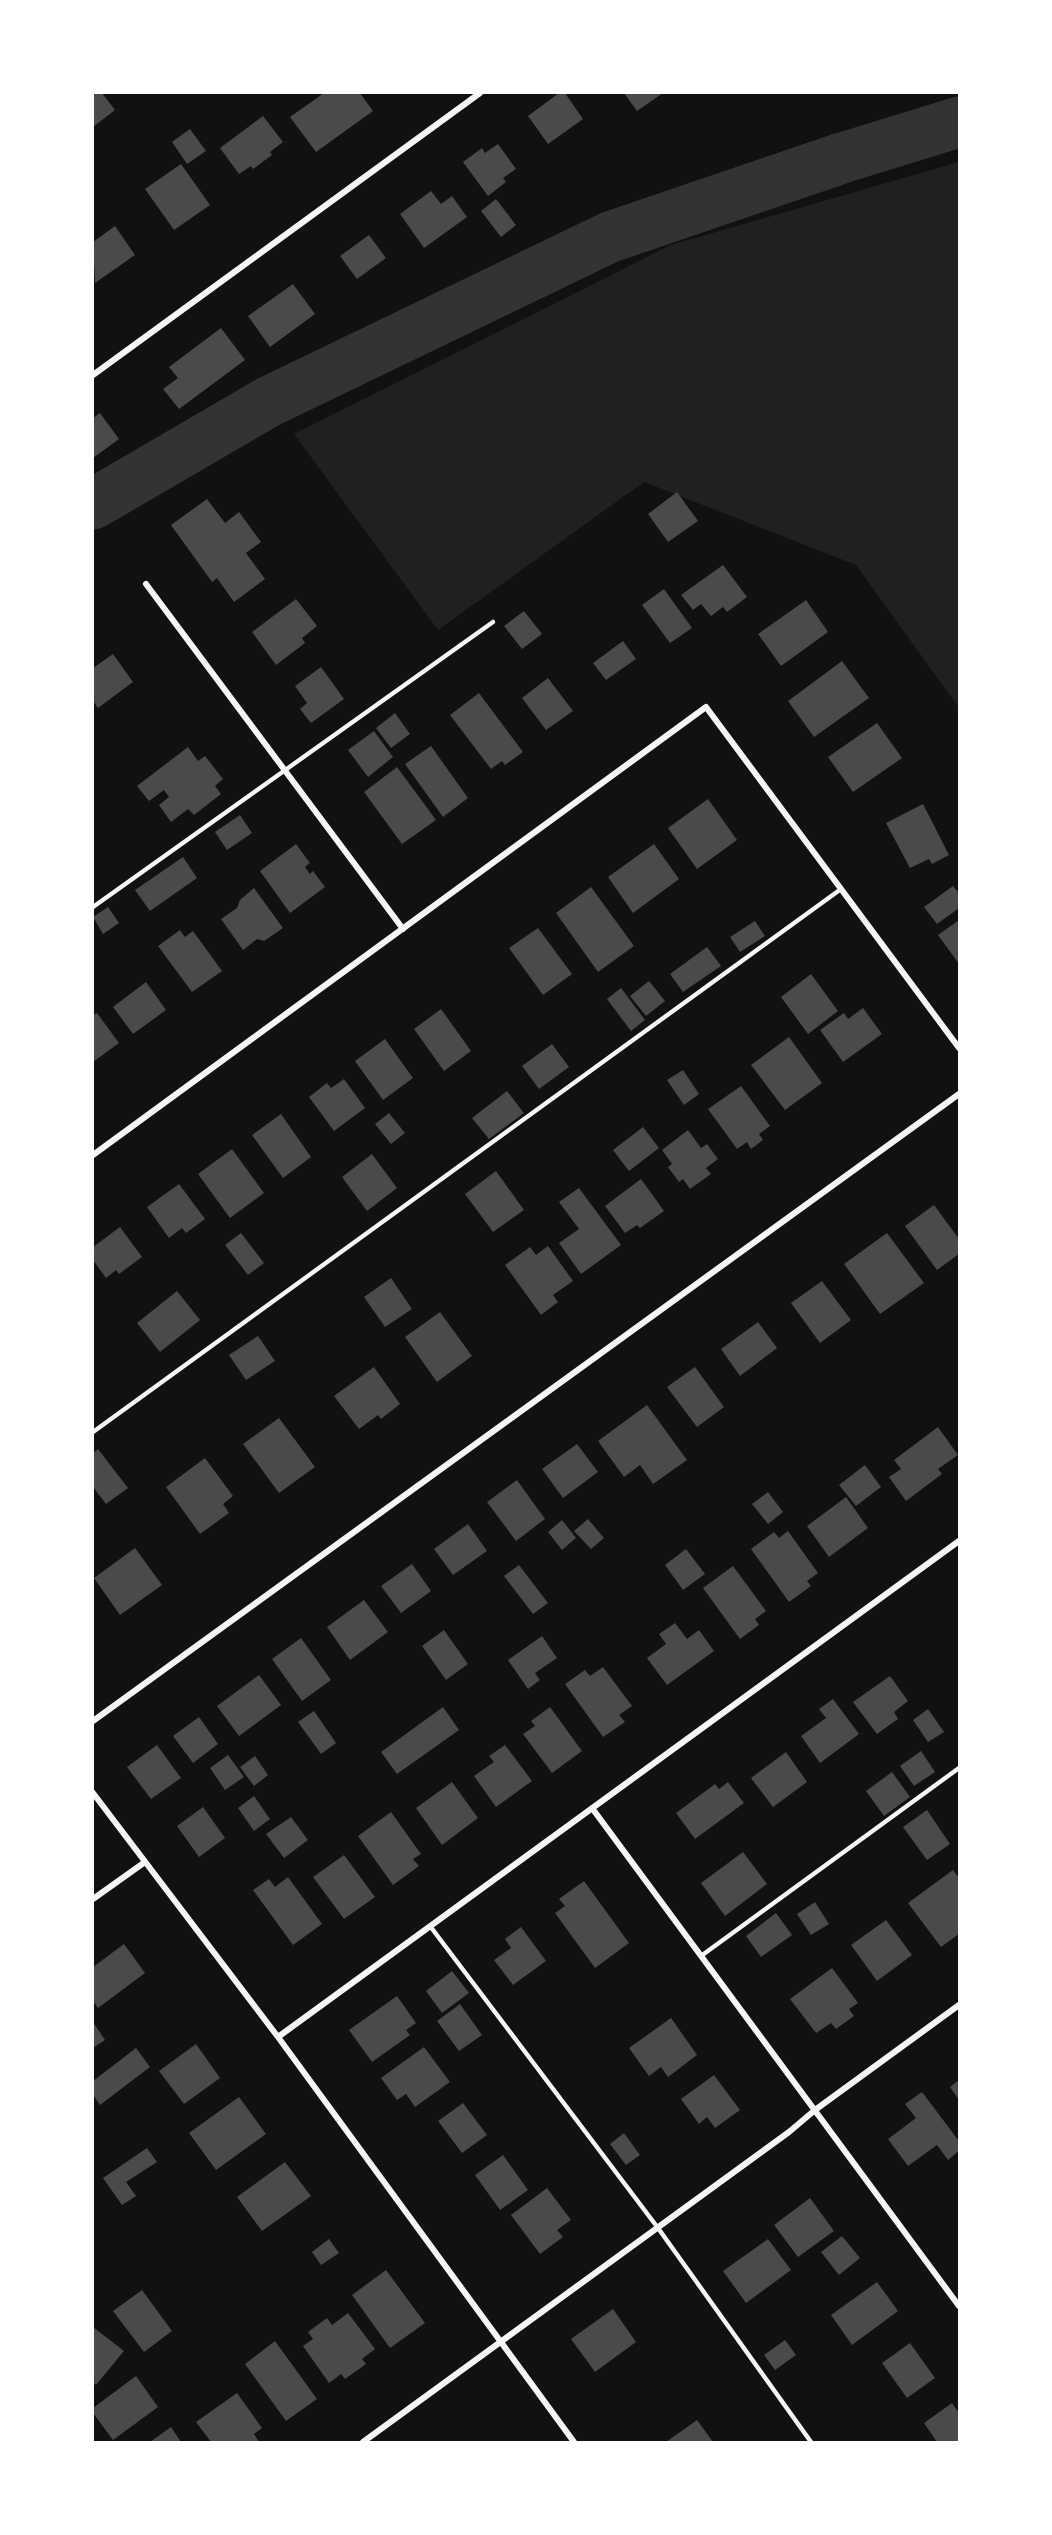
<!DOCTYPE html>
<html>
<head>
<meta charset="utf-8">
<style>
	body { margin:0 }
	#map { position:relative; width:1052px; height:2535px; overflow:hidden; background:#111; font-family:Commissioner,sans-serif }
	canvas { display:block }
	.frame { position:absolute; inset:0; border:94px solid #fff; pointer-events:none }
</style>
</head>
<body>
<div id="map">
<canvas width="1052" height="2535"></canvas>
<div class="frame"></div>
</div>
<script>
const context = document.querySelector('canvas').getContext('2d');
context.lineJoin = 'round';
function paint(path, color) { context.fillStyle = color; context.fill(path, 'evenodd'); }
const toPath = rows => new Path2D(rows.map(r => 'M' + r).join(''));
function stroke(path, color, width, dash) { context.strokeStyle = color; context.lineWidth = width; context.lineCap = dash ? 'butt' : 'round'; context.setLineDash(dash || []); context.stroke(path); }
const green = toPath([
	[959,162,959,708,856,565,644,482,438,630,294,434,671,245]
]);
const river = toPath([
	[93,504,268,402,610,237,842,158,959,122]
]);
const building = toPath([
	[93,93,102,93,115,110,93,127],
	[324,93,360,93,373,111,316,152,290,117],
	[559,93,565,93,583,119,548,144,528,116],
	[624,93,663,93,637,111],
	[263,116,283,142,270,152,272,155,253,169,251,166,239,174,220,148],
	[190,129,206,151,187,164,172,142],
	[498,144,516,169,503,178,506,182,488,196,463,162,482,148,485,153],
	[181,164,210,205,174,230,145,189],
	[431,191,441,204,452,196,467,217,424,248,400,214],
	[496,199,516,225,501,237,481,211],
	[115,226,135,255,95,283,93,242],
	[369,235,386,258,357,279,340,256],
	[293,284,315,314,270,347,248,316],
	[221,328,245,360,179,409,163,389,178,378,169,367],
	[100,413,119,439,93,458,93,418],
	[677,492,698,521,668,542,648,514],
	[207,499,225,523,239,512,261,542,246,553,265,579,234,602,217,578,212,582,171,525],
	[723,565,747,597,727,612,723,607,711,616,701,604,693,610,681,595],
	[664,589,692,628,670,643,642,605],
	[296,599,317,626,302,638,305,643,276,665,252,632],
	[806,600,828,632,781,666,758,634],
	[524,611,542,634,522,649,504,626],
	[623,641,636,659,606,680,593,663],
	[113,654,133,682,98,708,93,701,93,668],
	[842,661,869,698,814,737,788,701],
	[321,667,344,699,311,723,300,709,307,703,295,686],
	[548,678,573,711,546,730,522,698],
	[479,693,523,752,505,765,502,761,491,769,450,715],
	[395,713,410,734,391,748,376,728],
	[877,723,902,758,853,792,828,757],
	[374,731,393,757,368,777,348,750],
	[431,746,468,798,443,817,405,764],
	[188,747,198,761,205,756,223,779,215,786,221,794,194,815,188,809,171,822,159,805,169,797,164,790,149,801,137,786],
	[397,767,436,820,402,844,364,792],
	[708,799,737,840,697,869,668,828],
	[923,804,949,855,932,864,929,859,910,868,886,823],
	[240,815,252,833,227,850,215,832],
	[296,844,310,863,305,867,310,874,313,871,325,887,290,913,260,871],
	[654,844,679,879,633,913,608,877],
	[183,857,197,878,150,911,135,890],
	[953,886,959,893,959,908,937,924,924,907],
	[591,887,634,946,598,972,556,913],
	[254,888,283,928,264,941,257,939,243,950,221,919,237,908,240,900],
	[108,907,119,923,103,934,93,917],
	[959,920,959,964,938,935],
	[755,921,765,936,740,952,730,937],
	[538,928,572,974,543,995,509,948],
	[180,930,185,937,193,931,222,971,192,992,158,946],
	[707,947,721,966,683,992,670,974],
	[811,974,838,1011,808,1034,781,997],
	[649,981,665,1001,646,1016,630,996],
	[146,982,166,1010,133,1034,113,1007],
	[621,988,645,1020,631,1031,607,999],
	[863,1008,882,1034,843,1062,820,1030,844,1013,848,1019],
	[441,1009,471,1051,444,1071,414,1029],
	[97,1013,119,1043,93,1062,93,1015],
	[789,1037,822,1083,785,1110,751,1065],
	[385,1039,413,1078,383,1100,355,1061],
	[552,1044,569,1067,539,1089,522,1066],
	[683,1070,699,1094,684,1105,667,1080],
	[344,1079,365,1108,334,1131,309,1097,327,1083,331,1088],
	[741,1086,770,1126,759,1134,763,1140,751,1149,747,1142,737,1149,708,1109],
	[507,1091,524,1113,489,1139,472,1118],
	[389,1113,405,1133,391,1144,375,1124],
	[281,1114,311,1157,283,1178,252,1135],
	[643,1127,659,1148,629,1171,613,1150],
	[688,1130,701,1148,707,1144,718,1159,706,1168,711,1174,690,1189,683,1179,679,1182,668,1167,672,1164,662,1150],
	[232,1149,264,1193,230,1218,198,1174],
	[372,1154,397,1188,367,1211,342,1177],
	[496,1171,524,1210,493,1232,465,1194],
	[641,1179,664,1211,640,1228,637,1225,625,1233,605,1206],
	[179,1184,205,1219,186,1233,182,1228,169,1238,147,1207],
	[579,1188,621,1245,581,1274,559,1243,579,1229,559,1202],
	[934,1205,959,1239,959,1254,937,1270,905,1226],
	[120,1227,142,1257,119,1274,116,1270,106,1278,93,1260,93,1247],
	[241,1233,264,1263,248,1275,225,1245],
	[887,1233,924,1283,880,1314,844,1264],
	[548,1246,573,1281,553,1295,558,1302,541,1315,505,1265,530,1247,536,1255],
	[391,1278,412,1309,385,1327,364,1297],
	[822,1281,851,1320,820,1343,791,1303],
	[177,1291,200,1320,160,1352,137,1323],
	[440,1312,472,1356,437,1382,405,1337],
	[758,1322,777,1348,740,1376,721,1349],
	[258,1336,275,1361,246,1380,229,1355],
	[374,1367,400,1404,381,1419,378,1415,359,1429,334,1396],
	[695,1367,724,1407,697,1427,667,1387],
	[647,1405,687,1460,653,1484,640,1465,624,1477,598,1441],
	[279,1418,315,1467,279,1493,243,1444],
	[938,1427,958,1455,938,1469,942,1474,906,1501,889,1477,901,1469,894,1460],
	[577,1444,598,1472,563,1498,542,1469],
	[98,1449,128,1488,106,1504,93,1487,93,1453],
	[205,1458,233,1496,223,1504,229,1513,200,1534,166,1487],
	[865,1465,881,1487,856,1506,839,1485],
	[517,1480,545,1519,516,1541,487,1502],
	[768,1492,783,1512,768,1524,752,1504],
	[846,1497,868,1528,829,1557,807,1526],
	[588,1519,604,1538,591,1549,574,1531],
	[562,1520,576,1538,562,1550,548,1532],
	[468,1524,487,1551,453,1575,434,1549],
	[788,1531,818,1573,807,1581,811,1586,789,1602,751,1549,774,1532,779,1538],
	[135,1548,162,1585,120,1615,94,1578],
	[686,1549,705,1574,683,1590,665,1565],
	[412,1564,431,1591,401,1613,381,1586],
	[519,1565,548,1603,533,1614,504,1576],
	[733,1566,766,1611,755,1619,759,1625,740,1639,703,1588],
	[364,1600,388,1632,350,1660,327,1627],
	[675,1623,687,1639,699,1630,714,1651,667,1685,647,1658,666,1644,659,1634],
	[444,1630,468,1664,446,1680,422,1646],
	[542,1636,557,1658,535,1673,540,1680,528,1689,508,1660],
	[301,1638,331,1680,302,1701,272,1659],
	[603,1667,632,1706,619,1715,625,1722,603,1737,565,1684,585,1670,590,1676],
	[259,1675,281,1705,239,1736,217,1706],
	[890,1676,908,1701,894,1712,898,1719,877,1734,853,1702],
	[833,1699,859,1734,820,1763,801,1736,826,1718,819,1709],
	[443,1707,459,1730,397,1774,381,1752],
	[550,1707,582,1751,552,1773,523,1734,535,1726,531,1721],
	[928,1709,944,1732,928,1742,913,1720],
	[314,1711,336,1743,321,1754,298,1722],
	[199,1717,218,1744,193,1763,173,1736],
	[157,1745,181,1778,151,1799,127,1767],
	[505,1745,532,1781,496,1807,474,1776,494,1762,489,1756],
	[921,1751,935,1772,914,1786,900,1766],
	[786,1752,807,1782,773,1807,751,1778],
	[228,1755,244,1777,225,1790,210,1768],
	[255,1756,268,1775,254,1786,240,1767],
	[892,1772,910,1797,884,1816,866,1791],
	[452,1782,478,1818,442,1845,416,1808],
	[728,1782,744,1803,695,1839,676,1813,715,1784,719,1789],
	[254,1796,270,1819,254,1831,238,1808],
	[203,1807,225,1838,199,1857,177,1826],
	[927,1810,950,1844,927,1860,903,1827],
	[391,1812,421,1854,413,1859,419,1866,393,1885,358,1836],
	[291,1817,308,1840,284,1858,266,1834],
	[743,1852,767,1884,725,1916,701,1883],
	[344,1855,375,1897,344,1919,313,1877],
	[953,1870,959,1878,959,1934,941,1947,908,1903],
	[288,1877,322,1924,293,1945,253,1890,269,1879,275,1887],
	[584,1881,629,1943,595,1968,555,1913,565,1906,559,1899],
	[815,1902,829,1924,811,1935,797,1914],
	[776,1913,792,1935,761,1957,746,1936],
	[886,1920,912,1955,877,1981,851,1945],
	[521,1927,546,1961,513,1985,494,1960,511,1948,505,1939],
	[124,1944,145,1973,98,2008,93,2001,93,1967],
	[832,1968,858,2003,849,2009,854,2016,836,2029,831,2023,816,2033,790,1999],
	[452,1971,469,1993,442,2013,426,1991],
	[397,1996,416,2023,406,2030,410,2035,372,2062,349,2030],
	[460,2004,482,2035,459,2051,437,2021],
	[671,2018,697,2055,668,2077,661,2067,649,2076,629,2048],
	[93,2022,105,2040,93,2048],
	[196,2044,220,2078,184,2104,159,2071],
	[424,2047,450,2082,415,2107,406,2094,397,2100,381,2078],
	[136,2048,150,2067,100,2105,93,2095,93,2081],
	[714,2075,740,2110,715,2128,707,2117,699,2124,681,2099],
	[959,2080,959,2100,950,2087],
	[922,2092,959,2141,959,2151,948,2160,937,2145,908,2166,888,2139,916,2118,905,2104],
	[239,2097,266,2134,216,2170,189,2133],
	[463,2103,487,2135,462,2153,438,2121],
	[624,2133,640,2155,626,2165,610,2144],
	[147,2148,157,2162,126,2182,136,2196,122,2205,103,2178],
	[503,2155,528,2190,500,2210,475,2175],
	[285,2162,311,2196,262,2231,237,2197],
	[547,2188,571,2220,557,2230,563,2237,540,2254,511,2215],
	[810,2198,834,2231,798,2257,774,2225],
	[842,2236,860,2258,839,2275,821,2252],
	[329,2239,339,2253,321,2265,312,2252],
	[768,2239,791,2270,746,2303,723,2271],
	[386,2270,425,2323,390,2348,352,2295],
	[877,2282,898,2311,852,2345,831,2315],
	[142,2290,172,2331,144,2352,113,2311],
	[613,2309,636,2342,595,2372,571,2339],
	[348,2313,375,2349,362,2359,366,2364,345,2379,341,2374,329,2383,303,2346,313,2339,308,2332,327,2318,332,2325],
	[93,2327,124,2351,96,2385,93,2382],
	[785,2340,796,2355,775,2370,764,2355],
	[275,2341,317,2399,286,2421,245,2364],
	[910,2343,935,2378,907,2398,882,2363],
	[136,2376,158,2407,113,2440,93,2413,93,2408],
	[237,2393,262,2428,254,2434,259,2442,211,2442,196,2422],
	[952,2403,959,2413,959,2442,937,2442,924,2423],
	[697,2420,713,2442,666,2442],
	[171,2427,181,2442,150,2442]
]);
const service = toPath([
	[93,907,493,622],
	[93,1432,841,889],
	[430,1926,658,2228,811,2442],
	[701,1956,959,1768]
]);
const minor = toPath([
	[93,375,480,93],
	[146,584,403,929],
	[93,1155,706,707,959,1048],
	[93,1721,959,1094],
	[93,1793,278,2037,574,2442],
	[592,1808,959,2306],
	[93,1899,145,1862],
	[278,2037,959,1541],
	[363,2442,789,2132,815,2110,959,2005]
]);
paint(green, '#202020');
stroke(river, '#333', 51);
paint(building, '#4a4a4a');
stroke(service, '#f5f5f5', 4.5);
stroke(minor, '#f5f5f5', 6);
</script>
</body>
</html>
